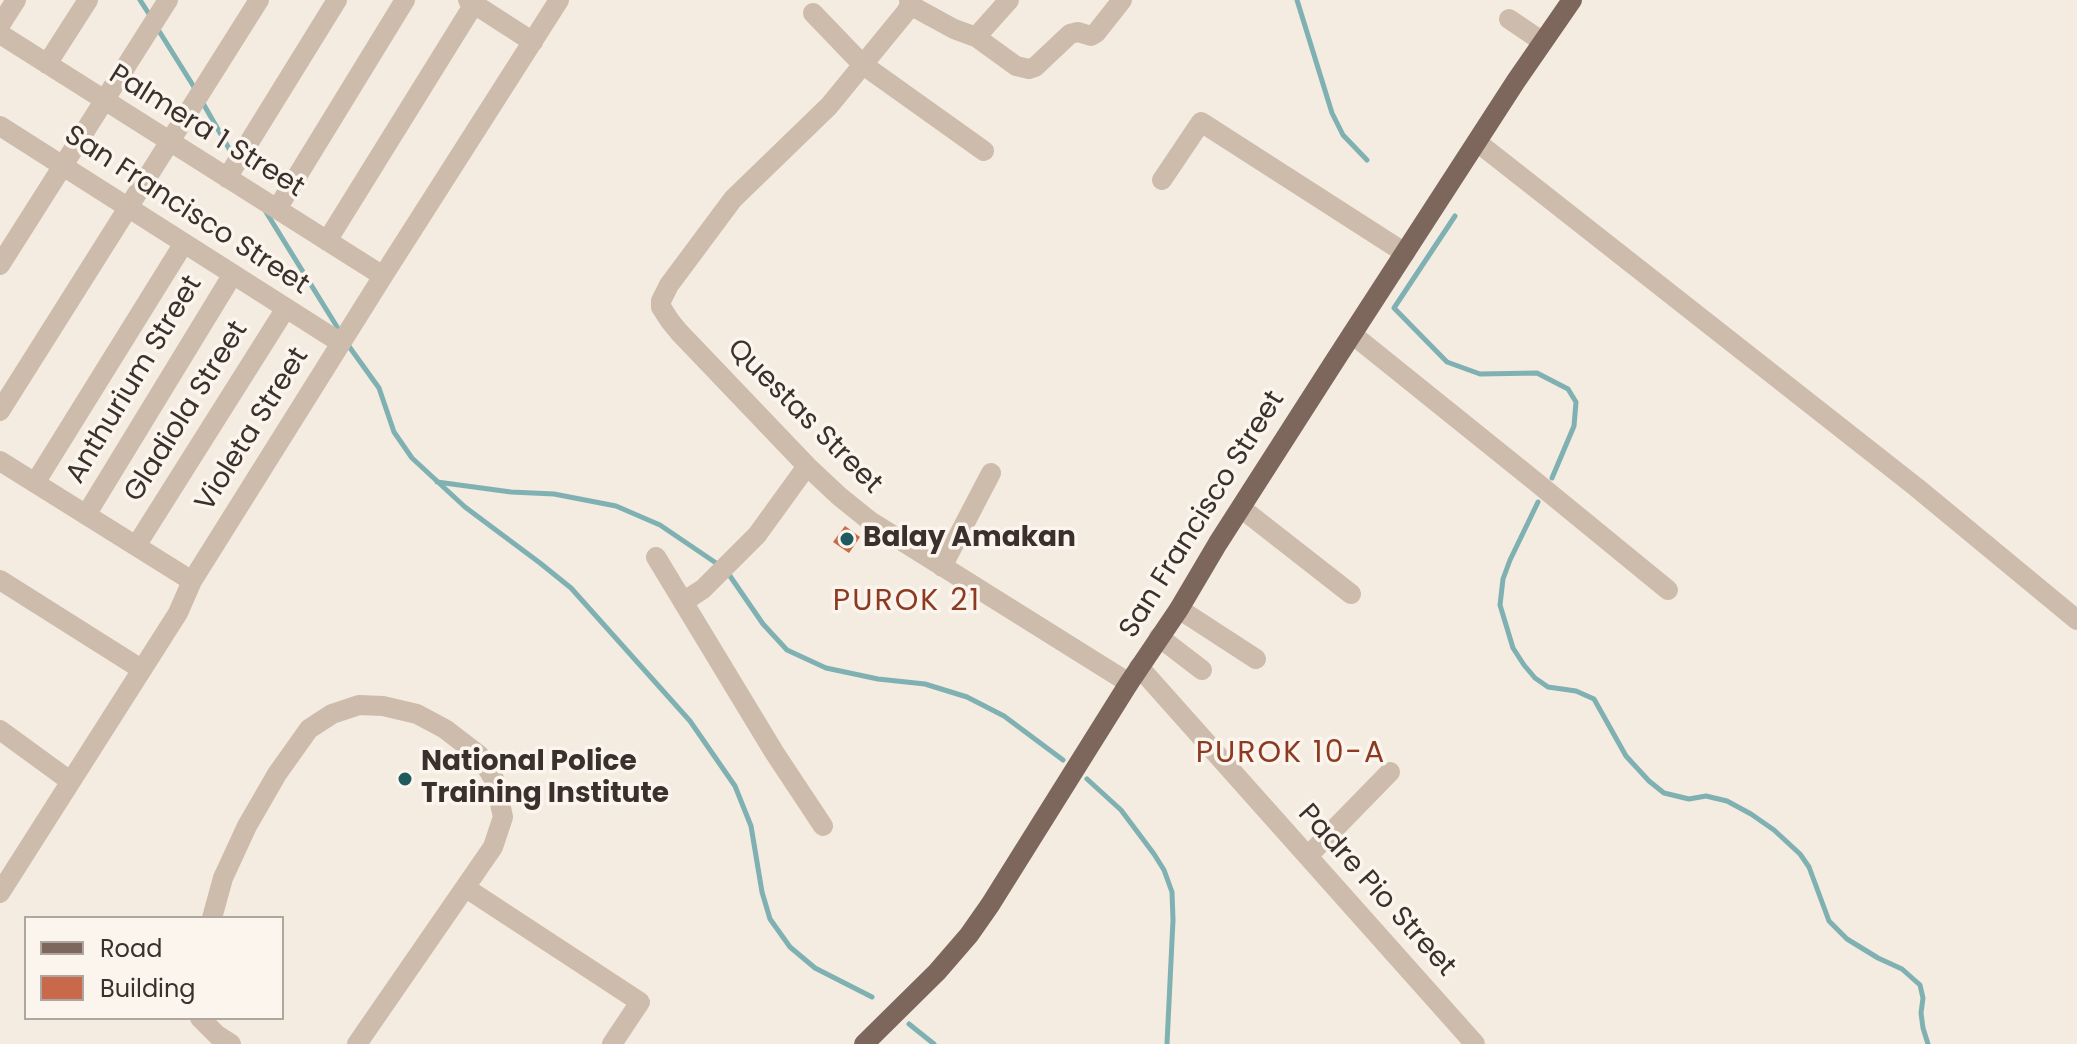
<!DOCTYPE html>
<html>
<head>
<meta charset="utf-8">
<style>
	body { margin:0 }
	#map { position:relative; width:2077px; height:1044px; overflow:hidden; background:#f4ebe1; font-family:Poppins,sans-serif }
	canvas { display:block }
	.legend { position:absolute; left:24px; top:916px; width:260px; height:104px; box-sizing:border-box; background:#fbf5ee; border:2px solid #aea6a0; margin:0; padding:10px 14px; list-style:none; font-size:24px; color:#3b302b }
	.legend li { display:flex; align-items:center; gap:16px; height:40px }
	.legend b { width:40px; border:2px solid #aea6a0 }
</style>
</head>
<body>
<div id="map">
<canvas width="2077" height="1044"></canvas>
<ul class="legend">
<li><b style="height:10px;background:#7d675c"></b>Road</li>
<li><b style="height:22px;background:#c8694b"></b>Building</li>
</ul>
</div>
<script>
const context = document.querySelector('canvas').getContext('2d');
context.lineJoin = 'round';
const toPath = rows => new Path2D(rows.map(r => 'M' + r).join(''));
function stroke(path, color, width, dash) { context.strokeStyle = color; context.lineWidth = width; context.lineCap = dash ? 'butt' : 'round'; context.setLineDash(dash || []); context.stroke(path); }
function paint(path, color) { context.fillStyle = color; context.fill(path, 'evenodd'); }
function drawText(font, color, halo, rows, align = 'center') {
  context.font = font + ' Poppins,sans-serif'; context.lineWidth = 7; context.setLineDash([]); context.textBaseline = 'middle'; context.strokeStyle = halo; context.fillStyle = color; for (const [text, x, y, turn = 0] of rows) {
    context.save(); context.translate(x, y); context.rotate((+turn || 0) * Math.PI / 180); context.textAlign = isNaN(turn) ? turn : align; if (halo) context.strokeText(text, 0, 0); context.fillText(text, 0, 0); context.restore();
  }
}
const stream = toPath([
	[140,0,149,14],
	[1297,0,1332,113,1343,135,1367,160],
	[159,31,194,87],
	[204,105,231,152],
	[266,212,339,330],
	[1455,216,1394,308,1447,362,1480,374,1537,373,1568,389,1576,402,1574,426,1552,478],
	[348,345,379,388,394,432,412,458,465,507,540,563,571,588,690,721,735,786,751,826,762,892,770,919,790,947,815,968,872,997],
	[437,482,511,492,554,494,616,506,660,525,719,565],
	[1538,502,1510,560,1503,579,1500,605,1513,648,1524,665,1535,678,1548,687,1576,691,1594,699,1626,756,1649,781,1664,793,1689,799,1706,796,1727,801,1751,814,1774,830,1800,854,1809,867,1829,921,1847,939,1878,958,1902,969,1920,985,1923,998,1921,1013,1923,1028,1928,1044],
	[730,576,763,624,787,650,826,668,878,679,925,684,967,697,1004,716,1063,760],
	[1087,779,1121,810,1154,854,1164,870,1172,892,1173,920,1167,1044],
	[909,1024,934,1044]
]);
const building = toPath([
	[845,526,860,537,849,553,833,542]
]);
const minor = toPath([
	[468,0,533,42],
	[909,0,910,5,906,12,829,106,733,199,669,285,661,301,661,307,670,321,679,332,807,466,839,496,870,521,1129,683],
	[910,5,954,29,976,37,1016,66,1029,69,1035,67,1070,34,1078,32,1091,36,1096,33,1122,0],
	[813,13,862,64,984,151],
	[1509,19,1543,42],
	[0,25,16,0],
	[0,34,383,276],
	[976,37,1009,0],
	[47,64,88,0],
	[0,126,341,343],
	[1477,142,1916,487,2077,620],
	[227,178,337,0],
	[1162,180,1201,122,1405,253],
	[277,209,405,0],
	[327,241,474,4],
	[0,265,168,0],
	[1352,334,1536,482,1668,590],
	[0,411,259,0],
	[0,461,192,581],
	[35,483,184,243],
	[1241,508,1351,594],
	[86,515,233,274],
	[136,546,286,308],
	[656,557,774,752,823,826],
	[942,567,991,473],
	[0,580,141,669],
	[683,602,703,589,757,535,807,466],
	[1179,609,1256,659],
	[1159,637,1202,670],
	[1139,667,1475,1044],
	[0,730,70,781],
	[1308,856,1390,772],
	[466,888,640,1002,612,1044],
	[0,893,178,613,192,581,383,276,559,0],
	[212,918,223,878,247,826,277,774,309,729,332,714,359,705,383,706,417,714,445,729,479,755,495,781,503,817,493,847,357,1044],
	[200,1018,217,1035,231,1044]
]);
const major = toPath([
	[864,1044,937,972,969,935,990,905,1129,683,1179,609,1218,543,1334,362,1516,81,1572,0]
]);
const markers = [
	[847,539,8,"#1f5a5e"],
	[405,779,8,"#1f5a5e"]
];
const streetNames = [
	["Palmera 1 Street",206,132,32],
	["San Francisco Street",186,211,33],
	["Anthurium Street",135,380,-59],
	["Gladiola Street",187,412,-58],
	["Questas Street",804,417,45],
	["Violeta Street",253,430,-58],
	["San Francisco Street",1203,515,-58],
	["Padre Pio Street",1376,891,48]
];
const poiNames = [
	["Balay Amakan",863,539],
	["National Police",421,763],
	["Training Institute",421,795]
];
const neighbourhoodNames = [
	["PUROK 21",907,602],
	["PUROK 10-A",1291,754]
];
stroke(stream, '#7fb0b2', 5);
paint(building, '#c8694b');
stroke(minor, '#cdbbac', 20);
stroke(major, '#7d675c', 20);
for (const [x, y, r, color] of markers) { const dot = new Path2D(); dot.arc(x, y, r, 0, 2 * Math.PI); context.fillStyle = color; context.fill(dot); stroke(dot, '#fbf5ee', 3); }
drawText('28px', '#3b302b', '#fbf5ee', streetNames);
drawText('bold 28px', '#3b302b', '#fbf5ee', poiNames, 'left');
context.letterSpacing = '2px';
drawText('30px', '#8c3b22', '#fbf5ee', neighbourhoodNames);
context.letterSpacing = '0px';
</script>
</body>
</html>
